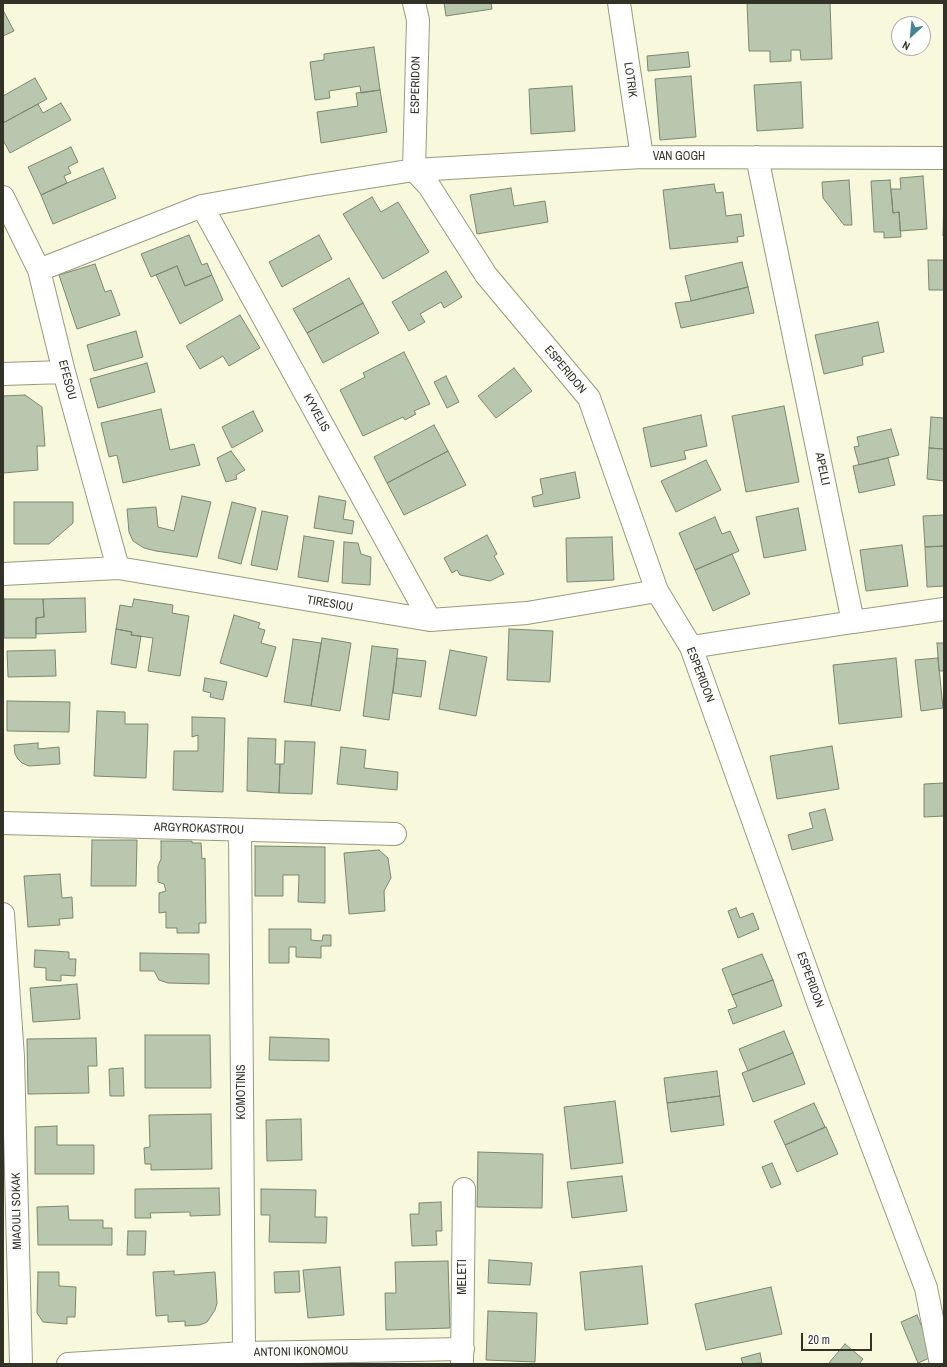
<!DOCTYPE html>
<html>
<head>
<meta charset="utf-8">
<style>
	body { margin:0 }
	#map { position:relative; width:947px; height:1367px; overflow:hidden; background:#f8f9dc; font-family:"Archivo Narrow",sans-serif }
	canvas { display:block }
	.frame { position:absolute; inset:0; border:4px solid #323227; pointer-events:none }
	.north { position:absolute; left:891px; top:16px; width:40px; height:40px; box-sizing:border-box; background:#fff; border:1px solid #adada9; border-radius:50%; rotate:207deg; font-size:11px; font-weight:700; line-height:16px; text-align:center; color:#323227 }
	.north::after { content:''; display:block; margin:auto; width:14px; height:18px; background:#448298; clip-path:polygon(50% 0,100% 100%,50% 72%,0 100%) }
	.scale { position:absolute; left:801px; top:1333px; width:71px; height:18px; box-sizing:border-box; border:2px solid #323227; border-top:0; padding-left:5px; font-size:12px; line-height:14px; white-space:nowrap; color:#323227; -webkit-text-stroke:3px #fff; paint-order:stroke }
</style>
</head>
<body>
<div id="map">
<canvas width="947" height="1367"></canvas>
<div class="frame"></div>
<div class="north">N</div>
<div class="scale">20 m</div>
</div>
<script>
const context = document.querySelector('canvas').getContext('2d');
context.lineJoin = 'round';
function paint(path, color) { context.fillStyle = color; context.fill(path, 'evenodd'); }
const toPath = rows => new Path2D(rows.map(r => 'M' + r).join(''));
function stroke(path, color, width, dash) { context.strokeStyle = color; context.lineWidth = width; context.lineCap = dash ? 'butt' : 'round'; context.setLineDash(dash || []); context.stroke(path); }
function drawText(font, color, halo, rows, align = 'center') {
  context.font = font + ' "Archivo Narrow",sans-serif'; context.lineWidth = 4; context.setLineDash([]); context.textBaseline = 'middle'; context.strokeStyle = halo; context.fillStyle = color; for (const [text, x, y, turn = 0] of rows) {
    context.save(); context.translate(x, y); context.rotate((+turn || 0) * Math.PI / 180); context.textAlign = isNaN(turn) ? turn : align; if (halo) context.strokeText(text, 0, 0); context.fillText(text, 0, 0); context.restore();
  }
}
const building = toPath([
	[444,3,491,3,492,9,446,16,444,3],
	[747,3,830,3,832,59,801,60,800,50,791,50,791,61,770,62,770,51,749,51,747,3],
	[3,10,14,31,3,36,3,10],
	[374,47,380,90,361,93,360,86,329,91,330,98,315,100,310,62,324,60,324,54,374,47],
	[688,52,690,67,648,71,647,56,688,52],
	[691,76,696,137,660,140,655,79,691,76],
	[35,78,47,99,3,123,3,96,35,78],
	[801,82,803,128,757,131,754,85,801,82],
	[572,86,575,131,531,134,529,89,572,86],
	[380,90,387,132,321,143,317,112,358,106,356,93,380,90],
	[61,103,71,120,10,153,3,140,3,123,38,104,43,113,61,103],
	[71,147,78,162,68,167,71,173,64,176,67,183,41,195,28,167,71,147],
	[103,168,116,198,53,224,41,195,67,183,103,168],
	[923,176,927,229,900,231,899,212,893,213,891,189,901,189,900,178,923,176],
	[849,180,852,225,844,225,823,198,822,182,849,180],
	[890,180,893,213,899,212,901,237,884,238,884,232,874,232,871,181,890,180],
	[714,184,716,193,723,192,726,216,741,214,744,236,737,237,738,242,670,249,663,190,714,184],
	[511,188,514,206,545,201,548,222,477,234,470,195,511,188],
	[944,194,944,236,943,236,944,194],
	[372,197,381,212,398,202,429,252,383,279,343,214,372,197],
	[189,235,202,265,207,263,212,275,185,286,177,266,151,277,141,254,189,235],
	[319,235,332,259,282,287,269,262,319,235],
	[928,260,944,260,944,290,929,290,928,260],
	[742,262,748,287,691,301,685,276,742,262],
	[95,264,105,292,111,290,120,315,77,329,59,275,95,264],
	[177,266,185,286,212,275,223,300,180,324,156,275,177,266],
	[446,271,462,297,444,308,441,302,420,314,425,322,409,331,392,302,446,271],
	[349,278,363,303,307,333,293,309,349,278],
	[748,287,754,313,681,328,675,303,691,301,748,287],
	[363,303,379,333,323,363,307,333,363,303],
	[240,315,260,348,229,366,223,356,200,369,186,346,240,315],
	[878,322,884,352,862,357,863,365,824,374,815,335,878,322],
	[136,331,143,357,94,371,87,345,136,331],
	[404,352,430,404,414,411,416,414,405,420,403,417,363,436,340,390,365,377,363,373,404,352],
	[147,363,155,392,98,408,90,379,147,363],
	[514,368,532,391,496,418,478,396,514,368],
	[446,376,459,402,447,408,434,382,446,376],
	[25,395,42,407,45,446,37,446,38,470,3,473,3,396,25,395],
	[784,406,799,482,746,492,732,416,784,406],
	[161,409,170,450,194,444,200,465,123,483,117,455,109,457,101,423,161,409],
	[253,411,263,431,232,448,222,427,253,411],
	[701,415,707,446,684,451,686,459,651,467,643,428,701,415],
	[931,417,944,418,944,449,929,448,931,417],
	[434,425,448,451,387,483,374,457,434,425],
	[891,429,899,455,859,465,854,447,859,446,857,437,891,429],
	[929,448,944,449,944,481,927,479,929,448],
	[231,451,245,470,236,475,237,479,226,482,217,458,231,451],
	[448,451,466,485,404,515,387,483,448,451],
	[888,458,895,485,859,493,853,466,888,458],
	[706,460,721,490,676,512,661,481,706,460],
	[575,472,580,498,534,507,532,497,543,494,540,479,575,472],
	[182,496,211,502,197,557,156,551,144,548,133,541,129,532,127,509,156,507,158,527,174,531,182,496],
	[319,496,346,501,343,519,354,521,352,534,314,528,319,496],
	[14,502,73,502,73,523,49,544,14,544,14,502],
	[232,502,256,508,241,564,218,558,232,502],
	[798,508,806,550,764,558,756,517,798,508],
	[262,511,288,516,277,570,251,565,262,511],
	[944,515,944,546,925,547,923,516,944,515],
	[715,517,722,534,730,531,739,551,695,570,679,533,715,517],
	[487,535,497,554,494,556,504,574,490,581,460,575,457,570,452,573,444,558,487,535],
	[304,536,334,541,328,582,298,577,304,536],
	[612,537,614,580,567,582,566,538,612,537],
	[344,542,358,543,361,554,371,557,370,585,342,583,344,542],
	[902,545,908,586,866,591,860,550,902,545],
	[944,546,944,586,927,587,925,547,944,546],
	[732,554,750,594,713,611,695,570,732,554],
	[85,598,86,632,36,634,36,618,44,617,43,599,85,598],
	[4,599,43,599,44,617,36,618,36,638,4,638,4,599],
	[134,599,173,605,172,613,189,616,180,676,148,671,153,638,131,635,132,632,116,629,120,605,132,607,134,599],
	[234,615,260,623,258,628,265,630,261,643,276,647,267,677,220,663,234,615],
	[116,629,132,632,131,635,141,636,136,668,111,664,116,629],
	[509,629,553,631,550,682,507,680,509,629],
	[322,638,351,643,340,711,311,706,322,638],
	[293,639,321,643,311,706,284,702,293,639],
	[937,643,944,643,944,671,939,671,937,643],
	[372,646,398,649,389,720,363,716,372,646],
	[55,650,56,676,8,677,7,651,55,650],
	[450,650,487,657,476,716,439,709,450,650],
	[397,658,426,661,421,697,393,693,397,658],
	[896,658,902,717,839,724,833,665,896,658],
	[938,658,943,708,921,711,915,660,938,658],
	[205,678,227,682,223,700,210,697,211,693,203,691,205,678],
	[7,701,70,702,69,732,7,731,7,701],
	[97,711,125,712,125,724,148,724,146,778,94,776,97,711],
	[192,717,225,718,223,792,173,790,174,751,198,751,198,735,192,737,192,717],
	[248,738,276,739,275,764,280,764,279,793,247,791,248,738],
	[285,741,315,742,312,794,279,793,280,764,284,764,285,741],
	[38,743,38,749,59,747,60,764,29,766,22,763,18,759,15,754,14,745,38,743],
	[832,746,839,789,777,799,770,756,832,746],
	[341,747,366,750,364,768,398,772,397,790,337,784,341,747],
	[944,783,944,816,924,817,924,784,944,783],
	[825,809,833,840,792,850,788,835,813,828,809,813,825,809],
	[92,840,137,840,136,886,91,886,92,840],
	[161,841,192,841,192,843,201,843,202,859,205,858,206,923,199,923,199,933,177,933,177,928,166,928,166,912,159,913,159,893,166,891,164,884,158,882,158,866,161,859,161,841],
	[255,846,325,847,325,903,298,902,299,875,283,875,283,896,255,896,255,846],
	[379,850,388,858,391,878,384,891,385,911,349,914,344,853,379,850],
	[60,874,62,898,72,897,73,918,59,919,60,925,28,927,24,876,60,874],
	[736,908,740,918,753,913,759,929,738,938,728,911,736,908],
	[269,929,311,929,311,940,322,941,323,935,331,935,331,946,321,946,321,958,296,957,296,947,289,947,289,963,269,963,269,929],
	[35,950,69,952,69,959,76,959,75,976,61,975,61,981,46,980,46,968,34,967,35,950],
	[140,953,209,954,209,984,168,983,159,980,154,971,140,971,140,953],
	[762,954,773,980,732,995,722,969,762,954],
	[773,980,782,1006,733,1024,728,1010,737,1007,732,995,773,980],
	[77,984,80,1019,33,1022,30,988,77,984],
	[784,1031,793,1053,748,1071,739,1049,784,1031],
	[145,1035,210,1035,211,1088,145,1088,145,1035],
	[270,1037,329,1039,329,1061,269,1060,270,1037],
	[96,1038,97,1066,88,1066,89,1093,28,1094,27,1039,96,1038],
	[793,1053,805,1084,753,1102,742,1073,793,1053],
	[123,1068,124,1096,110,1096,109,1069,123,1068],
	[717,1071,720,1096,667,1103,664,1078,717,1071],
	[720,1096,724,1125,671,1132,667,1103,720,1096],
	[615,1101,623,1163,571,1169,564,1107,615,1101],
	[814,1103,825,1127,785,1145,774,1121,814,1103],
	[211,1114,212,1169,151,1170,151,1164,145,1164,144,1148,150,1147,149,1115,211,1114],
	[301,1119,302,1160,267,1161,266,1120,301,1119],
	[57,1126,57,1145,94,1145,94,1174,35,1174,35,1127,57,1126],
	[826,1127,838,1154,797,1172,785,1145,826,1127],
	[478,1152,543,1154,542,1208,477,1207,478,1152],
	[772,1163,781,1184,771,1188,762,1167,772,1163],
	[622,1176,627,1211,572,1218,567,1182,622,1176],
	[219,1188,220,1215,190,1216,190,1212,150,1213,151,1218,135,1218,135,1189,219,1188],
	[261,1189,316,1190,315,1217,327,1217,326,1243,269,1242,270,1215,261,1215,261,1189],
	[441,1202,442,1231,436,1231,437,1245,412,1246,410,1214,419,1214,419,1203,441,1202],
	[68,1206,69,1220,103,1220,103,1228,112,1228,112,1245,38,1245,37,1207,68,1206],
	[128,1231,146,1231,145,1255,127,1255,128,1231],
	[489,1260,532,1263,530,1285,488,1283,489,1260],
	[448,1261,450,1328,386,1330,385,1293,396,1293,395,1262,448,1261],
	[642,1266,648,1324,585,1330,580,1272,642,1266],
	[340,1267,344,1315,308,1318,303,1270,340,1267],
	[174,1271,174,1275,215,1272,217,1303,215,1310,207,1322,200,1325,185,1326,185,1321,168,1322,168,1315,156,1316,153,1272,174,1271],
	[299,1271,300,1292,275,1293,274,1272,299,1271],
	[38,1272,59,1272,59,1286,76,1287,75,1317,67,1317,67,1324,43,1322,37,1313,38,1272],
	[771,1287,782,1334,706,1350,695,1304,771,1287],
	[488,1311,537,1313,535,1362,486,1360,488,1311],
	[917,1315,934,1356,918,1363,901,1322,917,1315],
	[845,1344,863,1359,859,1364,828,1364,845,1344],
	[760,1353,762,1363,743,1364,741,1358,760,1353]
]);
const street = toPath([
	[414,3,418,20,414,170,429,186,486,275,589,398,657,591,691,647,819,1005,926,1288,941,1364],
	[619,3,642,157],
	[3,197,39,270,64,372,118,568],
	[202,206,430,620],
	[39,270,202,206,312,186,414,170,642,157,944,158],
	[3,374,64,372],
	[3,574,118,568,430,620,527,613,657,591],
	[853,622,944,609],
	[691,647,853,622,757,157],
	[3,823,395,834],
	[240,830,244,1353],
	[3,914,13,1057,21,1364],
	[68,1364,244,1353,463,1349],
	[462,1364,464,1189]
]);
const streetNames = [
	["LOTRIK",630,80,82],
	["ESPERIDON",416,85,-89],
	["VAN GOGH",679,157],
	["ESPERIDON",565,370,50],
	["EFESOU",67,380,75],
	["KYVELIS",316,413,61],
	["APELLI",822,469,78],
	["TIRESIOU",330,604,10],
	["ESPERIDON",700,675,69],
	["ARGYROKASTROU",199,829,2],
	["ESPERIDON",810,980,70],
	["KOMOTINIS",242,1092,-90],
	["MIAOULI SOKAK",17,1211,-91],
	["MELETI",463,1277,-90],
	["ANTONI IKONOMOU",301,1352,-1]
];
paint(building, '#b9c7ae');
stroke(building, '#7a8870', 1);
stroke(street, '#98997e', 24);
stroke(street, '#fff', 22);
drawText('12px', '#323227', '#fff', streetNames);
</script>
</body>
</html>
